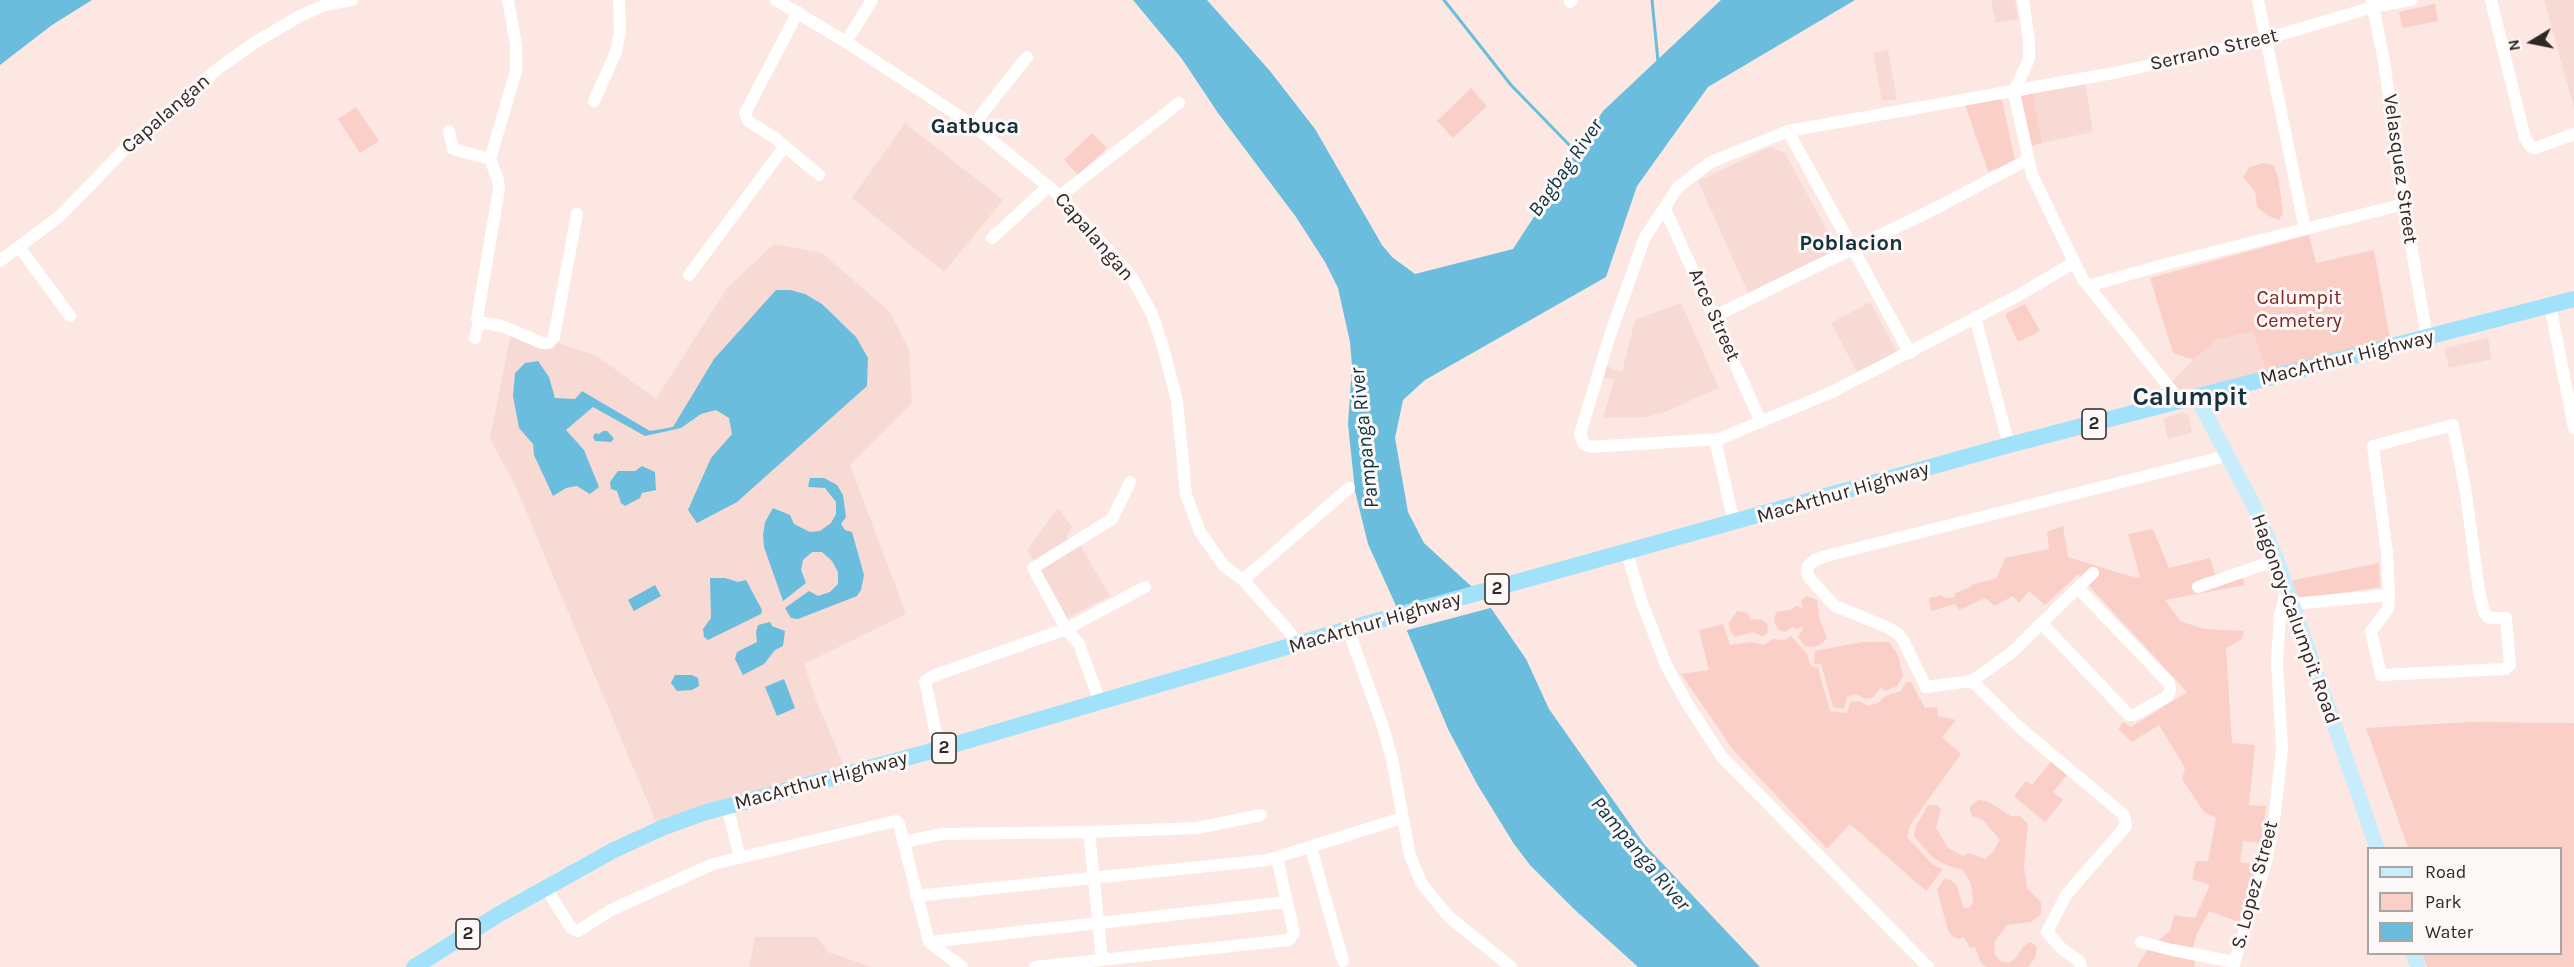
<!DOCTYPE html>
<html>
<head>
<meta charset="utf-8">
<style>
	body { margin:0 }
	#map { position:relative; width:2574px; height:967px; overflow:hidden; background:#fce7e2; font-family:Karla,sans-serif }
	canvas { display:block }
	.legend { position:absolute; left:2367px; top:847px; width:195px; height:108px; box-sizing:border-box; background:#fcf8f7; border:2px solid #aaa4a3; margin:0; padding:8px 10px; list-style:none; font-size:18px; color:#2f2725 }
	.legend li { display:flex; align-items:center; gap:12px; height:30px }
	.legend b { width:30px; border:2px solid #aaa4a3 }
	.north { position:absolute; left:2502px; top:12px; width:60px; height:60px; -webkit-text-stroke:4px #fcf8f7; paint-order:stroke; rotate:260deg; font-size:16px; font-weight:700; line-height:24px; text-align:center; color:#2f2725 }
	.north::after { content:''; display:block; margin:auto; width:21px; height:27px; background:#2f2725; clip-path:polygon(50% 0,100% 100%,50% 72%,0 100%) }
</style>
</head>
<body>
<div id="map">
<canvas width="2574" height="967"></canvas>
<ul class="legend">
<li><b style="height:8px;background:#c7edfc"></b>Road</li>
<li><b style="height:16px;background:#facfc7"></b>Park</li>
<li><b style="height:16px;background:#6bbddd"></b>Water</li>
</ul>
<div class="north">N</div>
</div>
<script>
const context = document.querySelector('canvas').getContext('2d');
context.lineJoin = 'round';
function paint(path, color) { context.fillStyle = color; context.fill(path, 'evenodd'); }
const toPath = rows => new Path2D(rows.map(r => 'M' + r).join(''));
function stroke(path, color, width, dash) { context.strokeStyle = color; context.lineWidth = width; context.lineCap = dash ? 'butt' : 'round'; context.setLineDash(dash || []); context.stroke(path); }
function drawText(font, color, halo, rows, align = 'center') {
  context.font = font + ' Karla,sans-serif'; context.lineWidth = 6; context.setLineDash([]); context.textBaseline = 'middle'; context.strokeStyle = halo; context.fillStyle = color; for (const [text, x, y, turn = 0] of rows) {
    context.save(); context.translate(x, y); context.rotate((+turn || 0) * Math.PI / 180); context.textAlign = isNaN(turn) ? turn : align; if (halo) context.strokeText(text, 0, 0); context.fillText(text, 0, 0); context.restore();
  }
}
const built = toPath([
	[1991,0,2015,0,2018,19,1996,23],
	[2544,0,2574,0,2574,108],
	[1888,50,1897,99,1882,101,1873,53],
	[2085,83,2093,132,2042,143,2033,93],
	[905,123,1003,200,944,272,852,198],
	[1770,147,1785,153,1838,250,1749,295,1698,181],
	[774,244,822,253,889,311,909,349,912,403,850,465,906,614,804,664,816,700,845,768,656,822,515,485,490,439,511,333,546,339,597,356,656,399,727,288],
	[1870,302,1897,352,1857,372,1831,323],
	[1681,303,1719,388,1662,413,1646,417,1603,418,1614,380,1602,377,1606,366,1622,372,1635,320],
	[2254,331,2266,371,2183,395,2171,383,2193,360,2217,340],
	[2488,338,2492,359,2449,368,2444,348],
	[2183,412,2188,415,2192,432,2168,439,2163,419],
	[1058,508,1072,527,1066,537,1071,541,1034,562,1027,550],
	[1079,543,1110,596,1062,621,1035,568],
	[755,937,817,937,828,952,872,967,749,967]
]);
const green = toPath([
	[2435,4,2438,21,2403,28,2399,12],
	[1471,88,1487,106,1453,138,1437,121],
	[2033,93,2042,143,2026,147,2016,98],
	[1997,97,2002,101,2016,164,1988,171,1964,102],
	[356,107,379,141,360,153,338,119],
	[1092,133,1107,148,1078,175,1064,160],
	[2264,163,2273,165,2278,176,2283,213,2279,220,2269,216,2257,207,2255,191,2243,177,2250,167],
	[2309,235,2316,263,2374,250,2390,339,2266,371,2253,331,2217,340,2193,360,2173,353,2150,278],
	[2025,304,2040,331,2018,342,2005,314],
	[2063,526,2068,557,2136,578,2140,577,2128,534,2153,529,2169,568,2210,558,2215,574,2241,570,2245,585,2165,600,2180,621,2204,629,2244,631,2242,639,2226,648,2232,743,2255,745,2249,805,2266,806,2261,843,2243,841,2240,862,2257,865,2239,922,2209,911,2197,934,2191,953,2196,956,2194,967,2137,967,2148,949,2170,931,2174,915,2195,918,2210,885,2192,879,2196,861,2208,861,2216,818,2204,812,2182,779,2185,768,2159,725,2132,742,2118,729,2123,722,2131,727,2187,692,2078,574,2045,605,2029,591,2019,603,2013,596,1995,606,1985,598,1959,610,1955,604,1931,611,1929,598,1942,595,1944,598,1955,597,1955,593,1971,587,1971,585,1997,578,2005,558,2049,549,2047,532],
	[2379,563,2380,587,2296,600,2290,581],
	[1806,596,1817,600,1819,617,1827,638,1822,644,1813,647,1805,646,1798,637,1803,629,1801,626,1798,629,1792,627,1785,632,1779,630,1774,622,1776,612,1791,610,1796,606,1803,608,1801,601],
	[1737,611,1748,613,1751,620,1761,619,1768,625,1767,634,1761,636,1753,632,1735,637,1730,631,1729,623],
	[1723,624,1730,645,1751,642,1764,645,1773,639,1785,640,1791,636,1807,654,1811,666,1818,668,1830,711,1847,713,1850,702,1859,701,1868,706,1878,703,1885,696,1901,691,1906,682,1911,682,1925,708,1937,707,1938,716,1956,720,1942,737,1961,754,1910,825,1907,837,1933,865,1943,869,1926,891,1850,824,1827,849,1734,751,1681,674,1709,670,1699,630],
	[1862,642,1889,642,1898,655,1903,676,1897,686,1885,691,1881,687,1874,697,1866,699,1856,694,1847,697,1844,709,1833,707,1821,664,1814,664,1815,651],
	[2470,722,2574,723,2574,967,2427,967,2422,954,2560,954,2560,848,2408,848,2366,728],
	[2051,762,2067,775,2053,792,2063,800,2045,822,2014,796,2026,781,2032,785],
	[1978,800,1987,801,2011,816,2020,816,2028,824,2024,866,2027,888,2041,902,2041,914,2031,922,2007,925,1995,941,1994,954,2001,961,2008,963,2016,958,2023,947,2030,942,2037,947,2035,958,2028,967,1986,967,1981,963,1975,947,1970,948,1964,937,1958,939,1952,936,1948,930,1937,890,1944,879,1950,880,1956,884,1964,908,1969,908,1973,903,1971,884,1963,870,1948,866,1932,857,1914,836,1915,828,1928,805,1937,805,1941,809,1936,828,1948,848,1963,856,1969,853,1985,859,1992,853,2000,840,1983,820,1972,816,1969,808]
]);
const water = toPath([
	[0,0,92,0,52,25,0,65],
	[1133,0,1207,0,1270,71,1315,129,1382,245,1392,257,1415,274,1513,249,1603,111,1721,0,1855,0,1708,87,1637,186,1606,277,1425,380,1403,400,1395,438,1408,512,1424,543,1484,598,1526,659,1549,709,1644,844,1760,967,1638,967,1574,909,1530,865,1514,844,1477,784,1448,729,1402,619,1368,544,1355,491,1348,424,1352,366,1350,342,1338,288,1325,262,1296,217,1218,113,1182,59],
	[776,290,790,290,805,294,822,304,856,337,868,358,867,386,737,502,697,523,688,510,711,458,732,434,729,418,716,410,701,414,681,428,645,436,593,407,566,430,584,450,599,487,590,494,577,486,566,488,553,496,534,455,533,444,519,428,513,396,515,373,525,363,538,361,549,377,555,398,575,399,582,391,650,431,673,427,714,359],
	[603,431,607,431,611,435,614,439,611,442,595,441,593,437,595,433,599,434],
	[642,466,655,472,656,490,642,493,640,498,625,506,621,503,617,491,611,489,610,482,618,471,635,471],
	[810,478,824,478,837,485,843,495,846,517,841,524,845,530,852,532,864,575,861,590,857,596,798,619,791,618,785,608,809,591,818,596,830,592,838,584,838,572,832,561,822,552,812,552,803,560,801,570,806,583,783,601,764,547,763,535,765,522,773,508,790,515,794,524,810,532,820,531,831,523,836,514,836,502,825,488,808,487],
	[710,578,725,578,738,582,746,580,762,610,761,614,708,640,704,637,703,629,711,618],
	[655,585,661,596,634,611,628,600],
	[770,622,772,626,785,631,783,646,775,650,764,664,743,675,735,659,737,652,757,642,756,632,758,625],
	[675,675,692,675,698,678,699,686,692,690,677,691,671,683],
	[784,679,795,708,777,716,765,687]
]);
const pier = toPath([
	[1486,596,1494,607,1404,631,1400,620]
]);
const stream = toPath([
	[1444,0,1511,85,1579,155],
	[1652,0,1658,61]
]);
const minor = toPath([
	[508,0,516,45,516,71,490,159,498,180,499,189,477,319,479,322,502,326,542,343,549,343,554,337,577,214],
	[776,0,846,42,973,125,1060,196,1131,276,1151,312,1162,343,1177,401,1186,495,1200,532,1224,566,1243,580,1287,629,1298,645],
	[2023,0,2029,40,2029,59,2015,89,2015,97,2032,175,2082,278,2180,401],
	[2258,0,2305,229],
	[2491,0,2525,138,2531,147,2536,148,2574,134],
	[2372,1,2384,61,2404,204,2427,338],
	[1570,2,1572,0],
	[798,12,745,113,748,121,775,138,819,175],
	[846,42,872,0],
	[594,101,616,52,620,32,619,0],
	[973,125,1027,57],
	[449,131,453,149,490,159],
	[1788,131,1910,353],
	[1060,196,1179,103],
	[1665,209,1761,422],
	[992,238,1049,186],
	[19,247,70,316],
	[0,261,60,216,125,149,220,67,257,41,300,16,325,5,352,0],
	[2073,263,2021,294,1832,392,1719,439,1590,447,1584,444,1580,434,1610,335,1645,237,1678,187,1711,162,1788,131,2119,72,2266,39,2373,7,2411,0],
	[689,275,785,146],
	[2088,286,2170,263,2404,204],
	[2550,305,2574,428],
	[1715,316,1942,205,2027,160],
	[1975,317,2009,445],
	[475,338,479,322],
	[2453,425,2466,494,2479,591,2484,612,2489,618,2506,618,2510,665,2505,669,2381,675,2371,631,2388,609,2389,595,2387,553,2373,446,2453,425],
	[1715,439,1734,523],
	[1627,553,1641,600,1666,665,1688,705,1722,757,1928,967],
	[1243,580,1349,488],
	[2198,587,2277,560],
	[2292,604,2389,595],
	[2042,624,2129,715,2134,715,2168,696,2170,690,2169,683,2079,589],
	[1348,629,1383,727,1392,759,1410,856,1422,884,1449,917,1511,967],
	[1972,681,2011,653,2093,573],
	[1100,702,1079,644,1066,629,1033,568,1112,519,1130,482],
	[939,749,925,681,933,676,1066,629,1145,587],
	[727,806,740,858],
	[1089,832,1102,960],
	[903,842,942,834,1089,832,1197,828,1261,815],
	[1311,848,1343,961],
	[546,888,571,928,578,931,611,910,713,864,896,821,899,824,929,942,962,967],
	[916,896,1268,860,1402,818],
	[929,942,1286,902],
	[2141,942,2172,950,2234,962],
	[1035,967,1289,940,1294,933,1277,858],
	[2081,967,2079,961,2062,949,2047,932,2066,895,2126,826,2124,815,2019,727,1972,681,1926,687,1903,640,1898,634,1889,628,1835,606,1810,579,1807,572,1808,566,1815,560,1826,556,2226,456],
	[2233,967,2266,862,2274,821,2282,749,2277,662,2280,615,2287,588]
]);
const major = toPath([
	[2196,396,2254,506,2277,560,2377,848],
	[2413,954,2418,967]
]);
const highway = toPath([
	[414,967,501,913,614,850,662,828,703,813,939,749,1348,629,2009,445,2574,299]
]);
const shields = [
	[2094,424,24],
	[1497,589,24],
	[944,748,24],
	[468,934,24]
];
const shieldNames = [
	["2",2094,424],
	["2",1497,589],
	["2",944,748],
	["2",468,934]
];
const streetNames = [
	["Serrano Street",2214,50,-13],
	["Capalangan",166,114,-41],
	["Velasquez Street",2400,169,82],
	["Capalangan",1094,237,49],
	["Arce Street",1714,315,66],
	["MacArthur Highway",2347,358,-14],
	["MacArthur Highway",1843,493,-16],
	["Hagonoy-Calumpit Road",2295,619,70],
	["MacArthur Highway",1375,623,-16],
	["MacArthur Highway",821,781,-15],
	["S. Lopez Street",2255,885,-75]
];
const parkNames = [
	["Calumpit",2299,298],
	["Cemetery",2299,321]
];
const waterNames = [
	["Bagbag River",1566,168,-55],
	["Pampanga River",1365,438,-96],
	["Pampanga River",1640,854,50]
];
const quarterNames = [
	["Gatbuca",975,127],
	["Poblacion",1851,244]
];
const districtNames = [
	["Calumpit",2190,398]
];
paint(built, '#f8dad4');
paint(green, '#facfc7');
paint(water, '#6bbddd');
paint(pier, '#fce7e2');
stroke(stream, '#6bbddd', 3);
stroke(minor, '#fff', 12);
stroke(major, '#c7edfc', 15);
stroke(highway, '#a2e1fa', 16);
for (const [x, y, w] of shields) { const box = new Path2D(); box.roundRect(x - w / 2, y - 15, w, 30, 4.5); context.fillStyle = '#fcf8f7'; context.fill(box); stroke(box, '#2f2725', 1.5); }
drawText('bold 18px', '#2f2725', null, shieldNames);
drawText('20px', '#2f2725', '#fcf8f7', streetNames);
drawText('20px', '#7e271b', '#fcf8f7', parkNames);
drawText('italic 21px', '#0b3340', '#fcf8f7', waterNames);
drawText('bold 22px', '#14313c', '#fcf8f7', quarterNames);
drawText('bold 26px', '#14313c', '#fcf8f7', districtNames);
</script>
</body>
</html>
